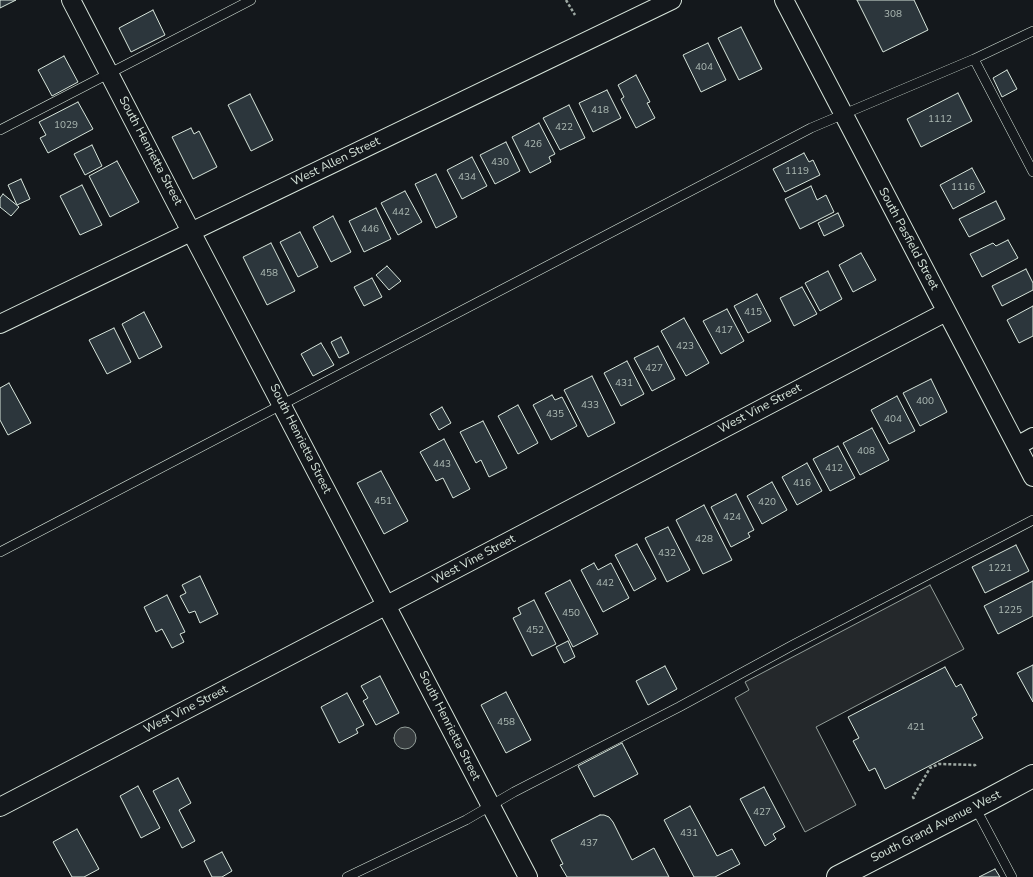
<!DOCTYPE html>
<html>
<head>
<meta charset="utf-8">
<style>
	body { margin:0 }
	canvas { display:block; background:#14181c }
</style>
</head>
<body>
<canvas width="1033" height="877"></canvas>
<script>
const context = document.querySelector('canvas').getContext('2d');
context.lineJoin = 'round';
function paint(path, color) { context.fillStyle = color; context.fill(path, 'evenodd'); }
const toPath = rows => new Path2D(rows.map(r => 'M' + r).join(''));
function stroke(path, color, width, dash) { context.strokeStyle = color; context.lineWidth = width; context.lineCap = dash ? 'butt' : 'round'; context.setLineDash(dash || []); context.stroke(path); }
function drawText(font, color, halo, rows, align = 'center') {
  context.font = font + ' "Nunito Sans",sans-serif'; context.lineWidth = 3; context.setLineDash([]); context.textBaseline = 'middle'; context.strokeStyle = halo; context.fillStyle = color; for (const [text, x, y, turn = 0] of rows) {
    context.save(); context.translate(x, y); context.rotate((+turn || 0) * Math.PI / 180); context.textAlign = isNaN(turn) ? turn : align; if (halo) context.strokeText(text, 0, 0); context.fillText(text, 0, 0); context.restore();
  }
}
const parking = toPath([
	[930,585,964,649,816,727,856,805,805,832,735,698,749,690,745,682,930,585]
]);
const water = toPath([
	'394 738a11 11 0 1 1 22 0a11 11 0 1 1-22 0Z'
]);
const building = toPath([
	[0,0,16,0,0,8,0,0],
	[857,0,914,0,928,30,883,52,857,0],
	[153,10,165,35,131,52,119,28,153,10],
	[741,27,762,69,739,80,718,38,741,27],
	[708,43,726,80,701,92,683,55,708,43],
	[64,56,78,82,52,96,38,70,64,56],
	[1007,70,1017,89,1002,97,993,78,1007,70],
	[636,75,650,102,647,103,655,118,636,128,621,99,624,97,618,85,636,75],
	[607,90,621,118,593,132,579,103,607,90],
	[958,93,972,121,921,147,907,119,958,93],
	[250,94,273,140,251,151,228,105,250,94],
	[78,102,93,129,48,153,40,138,46,135,39,122,78,102],
	[569,105,585,138,560,150,543,118,569,105],
	[539,123,555,154,549,157,551,162,530,173,512,137,539,123],
	[191,128,194,134,199,131,217,167,193,179,172,137,191,128],
	[506,142,520,171,495,184,480,155,506,142],
	[92,145,102,166,85,175,74,154,92,145],
	[804,153,809,162,813,160,820,175,785,192,773,169,804,153],
	[472,157,487,186,462,199,447,170,472,157],
	[117,161,139,202,110,217,89,176,117,161],
	[972,168,985,192,953,209,940,185,972,168],
	[436,174,457,217,436,228,415,184,436,174],
	[21,179,30,199,17,205,8,185,21,179],
	[82,185,102,225,80,235,60,196,82,185],
	[811,186,817,200,826,195,834,212,800,229,785,199,811,186],
	[405,191,422,222,398,235,381,203,405,191],
	[3,194,19,207,11,216,0,207,0,198,3,194],
	[996,201,1005,219,969,237,959,219,996,201],
	[376,208,391,239,364,252,349,221,376,208],
	[838,213,844,226,824,236,818,223,838,213],
	[333,216,351,252,331,262,313,227,333,216],
	[300,232,318,267,298,277,280,242,300,232],
	[1008,240,1018,258,982,277,970,254,993,243,996,246,1008,240],
	[271,243,295,291,267,305,243,257,271,243],
	[861,253,876,280,853,292,839,265,861,253],
	[387,266,401,281,389,290,376,275,387,266],
	[1026,269,1033,283,1033,290,1002,306,992,286,1026,269],
	[828,271,842,299,820,311,805,283,828,271],
	[372,278,382,297,364,306,354,287,372,278],
	[802,287,817,314,794,326,780,298,802,287],
	[757,294,771,321,748,333,734,306,757,294],
	[1033,306,1033,336,1019,343,1007,320,1033,306],
	[727,309,744,341,721,354,703,321,727,309],
	[144,312,162,347,139,359,122,324,144,312],
	[684,318,709,363,686,376,661,331,684,318],
	[114,328,131,362,107,374,89,340,114,328],
	[341,337,349,353,339,358,331,342,341,337],
	[321,343,334,365,313,376,301,354,321,343],
	[658,346,675,379,652,391,634,358,658,346],
	[627,361,644,394,621,406,604,373,627,361],
	[592,376,615,423,588,437,564,390,592,376],
	[931,379,947,412,920,426,903,393,931,379],
	[9,383,31,423,8,435,0,420,0,388,9,383],
	[552,395,555,400,562,397,577,426,551,440,533,405,552,395],
	[897,396,915,431,889,444,871,410,897,396],
	[518,405,538,443,518,454,498,416,518,405],
	[442,407,451,423,439,430,430,414,442,407],
	[483,421,507,468,489,477,481,460,476,463,460,432,483,421],
	[872,428,889,460,860,475,843,443,872,428],
	[444,439,470,489,453,498,443,478,436,481,420,452,444,439],
	[838,446,855,478,830,491,813,459,838,446],
	[807,463,822,491,797,505,782,477,807,463],
	[381,471,408,521,384,534,357,483,381,471],
	[772,482,787,510,762,524,747,496,772,482],
	[736,494,754,530,748,533,750,537,731,547,711,507,736,494],
	[704,505,732,560,703,574,676,520,704,505],
	[668,527,690,570,667,582,645,538,668,527],
	[637,544,656,579,634,591,615,555,637,544],
	[1016,545,1029,571,985,593,972,567,1016,545],
	[594,563,598,570,611,563,629,598,603,612,581,570,594,563],
	[200,576,218,614,200,623,195,611,189,613,180,596,186,593,182,585,200,576],
	[570,580,598,634,573,647,545,593,570,580],
	[1033,581,1033,616,998,634,984,606,1033,581],
	[167,595,185,632,180,634,184,642,172,648,162,629,156,632,144,607,167,595],
	[534,600,556,644,532,656,513,618,521,614,518,608,534,600],
	[568,641,575,657,564,663,556,647,568,641],
	[1033,665,1033,702,1017,673,1033,665],
	[665,666,677,689,648,705,636,681,665,666],
	[945,667,956,687,961,684,977,715,972,718,983,738,885,789,875,768,869,771,853,741,859,738,848,717,945,667],
	[380,676,399,713,376,725,363,701,368,698,361,686,380,676],
	[506,692,531,740,506,753,481,705,506,692],
	[347,693,364,725,356,729,358,733,339,743,321,707,347,693],
	[622,743,638,774,594,797,578,766,622,743],
	[178,778,191,803,179,810,195,841,182,848,153,791,178,778],
	[138,786,160,828,141,838,120,796,138,786],
	[764,787,785,827,773,834,776,839,765,846,740,799,764,787],
	[690,806,717,856,732,849,740,864,715,877,694,877,664,820,690,806],
	[600,815,604,815,609,817,613,822,632,860,654,848,669,877,567,877,560,865,563,864,551,840,600,815],
	[77,829,99,869,84,877,72,877,53,842,77,829],
	[222,852,232,871,222,877,212,877,204,861,222,852],
	[995,869,1000,877,979,877,995,869]
]);
const path = toPath([
	[566,0,575,15],
	[914,799,913,797,930,768,939,764,975,765,976,767]
]);
const service = toPath([
	[974,59,1033,172],
	[0,130,251,0],
	[0,552,811,128,974,59,1033,31],
	[975,807,1012,877],
	[347,877,466,820,514,792,679,707,793,645,1033,520]
]);
const minor = toPath([
	[71,0,174,199,528,877],
	[784,0,1033,477],
	[0,324,672,0],
	[1017,446,1033,437],
	[0,807,454,570,946,312]
]);
const secondary = toPath([
	[838,877,990,799,1033,776]
]);
const numberNames = [
	["308",893,15],
	["404",704,68],
	["418",600,111],
	["1112",940,120],
	["1029",66,126],
	["422",564,128],
	["426",533,145],
	["430",500,163],
	["1119",797,172],
	["434",467,178],
	["1116",963,188],
	["442",401,213],
	["446",370,230],
	["458",269,274],
	["415",753,313],
	["417",724,331],
	["423",685,347],
	["427",654,369],
	["431",624,384],
	["400",925,402],
	["433",590,406],
	["435",555,415],
	["404",893,420],
	["408",866,452],
	["443",442,465],
	["412",834,469],
	["416",802,484],
	["451",383,502],
	["420",767,503],
	["424",732,518],
	["428",704,540],
	["432",667,554],
	["1221",1000,569],
	["442",605,584],
	["1225",1010,611],
	["450",571,614],
	["452",535,631],
	["458",506,723],
	["421",916,728],
	["427",762,813],
	["431",689,834],
	["437",589,844]
];
const streetNames = [
	["South Henrietta Street",150,151,62],
	["West Allen Street",336,162,-26],
	["South Pasfield Street",908,239,62],
	["West Vine Street",760,409,-28],
	["South Henrietta Street",300,439,63],
	["West Vine Street",474,560,-28],
	["West Vine Street",186,710,-27],
	["South Henrietta Street",449,726,63],
	["South Grand Avenue West",936,827,-27]
];
paint(parking, '#24282b');
stroke(parking, '#939e99', 1);
paint(water, '#363b3e');
stroke(water, '#939e99', 1);
paint(building, '#2c363c');
stroke(building, '#d8e6dc', 1);
stroke(service, '#d8e6dc', 10);
stroke(minor, '#d8e6dc', 20);
stroke(secondary, '#d8e6dc', 24);
stroke(path, '#9da8a2', 2.5, [3, 2]);
stroke(service, '#14181c', 9);
stroke(minor, '#14181c', 18);
stroke(secondary, '#14181c', 22);
drawText('10px', '#adbab4', null, numberNames);
drawText('12px', '#d8e6dc', '#14181c', streetNames);
</script>
</body>
</html>
